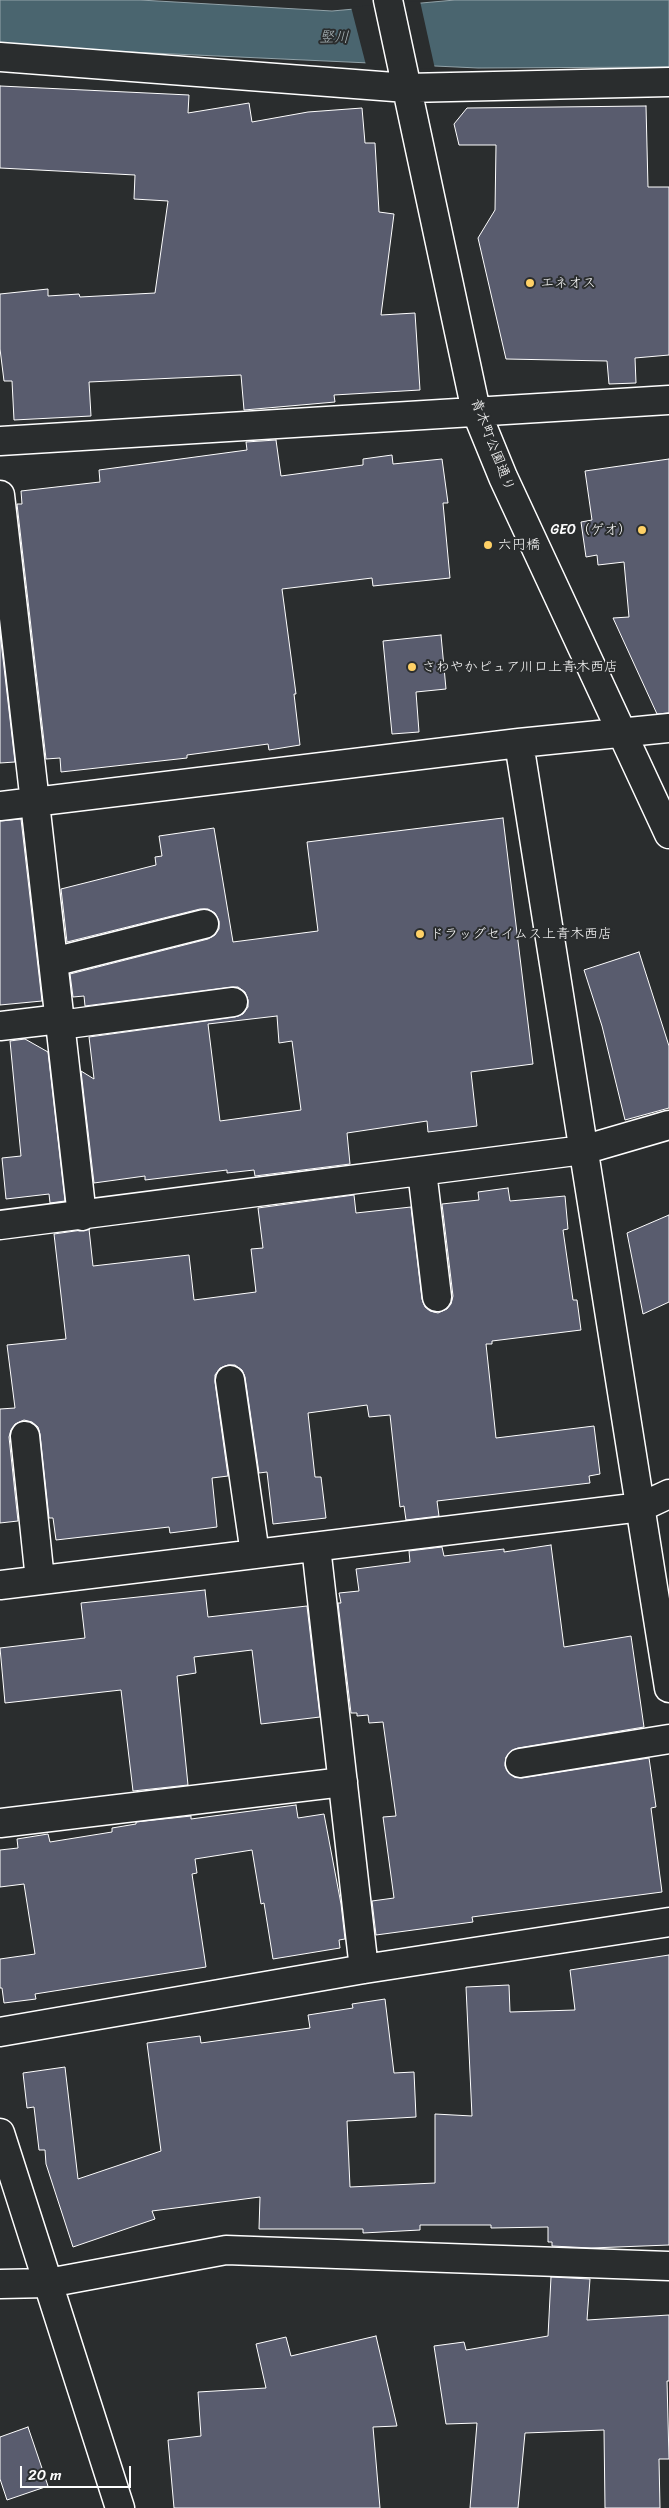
<!DOCTYPE html>
<html>
<head>
<meta charset="utf-8">
<style>
	body { margin:0 }
	#map { position:relative; width:669px; height:2508px; overflow:hidden; background:#2a2d2e; font-family:Sriracha,sans-serif }
	canvas { display:block }
	.scale { position:absolute; left:20px; top:2466px; width:111px; height:22px; box-sizing:border-box; border:2px solid #fff; border-top:0; padding-left:6px; font-size:15px; line-height:18px; white-space:nowrap; color:#fff; -webkit-text-stroke:4px #2a2d2e; paint-order:stroke }
</style>
</head>
<body>
<div id="map">
<canvas width="669" height="2508"></canvas>
<div class="scale">20 m</div>
</div>
<script>
const context = document.querySelector('canvas').getContext('2d');
context.lineJoin = 'round';
function paint(path, color) { context.fillStyle = color; context.fill(path, 'evenodd'); }
const toPath = rows => new Path2D(rows.map(r => 'M' + r).join(''));
function stroke(path, color, width, dash) { context.strokeStyle = color; context.lineWidth = width; context.lineCap = dash ? 'butt' : 'round'; context.setLineDash(dash || []); context.stroke(path); }
function drawText(font, color, halo, rows, align = 'center') {
  context.font = font + ' Sriracha,"Klee One",sans-serif'; context.lineWidth = 4; context.setLineDash([]); context.textBaseline = 'middle'; context.strokeStyle = halo; context.fillStyle = color; for (const [text, x, y, turn = 0] of rows) {
    context.save(); context.translate(x, y); context.rotate((+turn || 0) * Math.PI / 180); context.textAlign = isNaN(turn) ? turn : align; if (halo) context.strokeText(text, 0, 0); context.fillText(text, 0, 0); context.restore();
  }
}
const water = toPath([
	[0,0,140,0,332,11,455,0,669,0,669,67,478,68,0,46,0,0]
]);
const pier = toPath([
	[420,1,435,69,366,65,351,7]
]);
const building = toPath([
	[0,86,189,95,188,113,249,103,252,122,308,112,362,108,365,143,375,143,379,212,394,214,381,315,415,313,420,390,334,395,335,402,244,410,241,375,89,382,91,416,14,420,12,381,4,381,0,349,0,294,48,289,48,296,79,294,80,297,155,293,168,201,134,199,135,175,0,168,0,86],
	[646,106,648,187,669,187,669,355,635,358,636,383,609,384,607,361,506,359,478,238,495,210,496,145,459,145,454,124,467,108,646,106],
	[276,440,281,476,363,465,363,459,392,455,393,464,442,459,448,503,443,503,450,578,373,586,372,578,282,589,296,694,294,694,300,745,269,750,268,744,187,755,187,758,61,772,60,758,46,759,17,504,22,504,21,491,100,482,99,470,247,450,246,442,276,440],
	[669,459,669,713,657,714,613,618,629,617,624,562,598,565,597,555,586,557,581,522,592,520,585,471,669,459],
	[0,633,15,762,0,763,0,633],
	[441,635,446,689,416,692,419,732,392,734,383,641,441,635],
	[503,818,533,1064,471,1072,477,1126,428,1132,427,1121,347,1133,350,1164,255,1176,254,1170,227,1173,227,1170,145,1180,145,1176,94,1183,81,1071,94,1079,89,1037,235,1017,243,1014,248,1007,248,1000,245,992,238,987,231,987,85,1006,84,996,73,997,70,974,208,939,215,935,219,929,219,921,215,913,208,909,200,909,67,942,61,889,156,865,155,857,162,856,159,836,214,828,233,942,318,931,307,842,503,818],
	[277,1016,279,1043,292,1041,301,1110,220,1121,208,1024,277,1016],
	[21,819,42,1001,0,1005,0,821,21,819],
	[639,952,669,1046,669,1108,625,1120,602,1026,584,970,639,952],
	[25,1039,48,1052,65,1201,50,1203,49,1194,6,1199,2,1158,21,1156,10,1041,25,1039],
	[508,1188,510,1201,565,1196,568,1229,563,1230,573,1300,577,1300,581,1330,492,1341,492,1344,486,1344,496,1438,594,1426,600,1474,589,1476,590,1483,437,1501,439,1516,406,1520,404,1506,400,1507,390,1415,369,1417,367,1405,308,1413,315,1477,321,1477,326,1518,273,1524,267,1472,259,1473,245,1377,242,1370,235,1365,228,1365,220,1368,215,1375,215,1382,228,1476,212,1478,217,1527,170,1533,169,1527,56,1540,53,1518,49,1518,40,1434,38,1427,32,1422,24,1420,15,1424,11,1430,9,1437,18,1521,0,1523,0,1409,15,1408,7,1345,66,1339,54,1234,89,1229,93,1266,189,1255,194,1300,256,1292,251,1249,263,1248,258,1208,354,1195,356,1213,411,1207,422,1299,425,1307,430,1311,438,1313,447,1309,451,1304,453,1296,442,1204,479,1200,478,1192,508,1188],
	[669,1215,669,1302,643,1314,627,1233,669,1215],
	[551,1545,564,1647,631,1636,644,1727,518,1748,511,1751,506,1757,505,1766,508,1772,514,1777,522,1778,649,1758,656,1807,651,1808,662,1892,472,1917,473,1922,376,1935,372,1901,394,1898,383,1817,396,1816,383,1722,369,1723,368,1715,357,1716,357,1713,351,1713,338,1603,341,1603,339,1593,359,1591,356,1569,410,1562,409,1551,442,1547,444,1556,504,1549,504,1552,551,1545],
	[205,1590,208,1617,307,1606,320,1717,261,1724,252,1650,194,1657,196,1673,177,1676,188,1785,133,1791,121,1690,5,1703,0,1648,85,1638,81,1603,205,1590],
	[296,1805,298,1818,324,1814,341,1904,345,1939,339,1940,340,1948,273,1959,264,1903,261,1904,252,1850,195,1859,197,1873,192,1874,206,1967,35,1994,36,1999,4,2003,2,1988,0,1988,0,1959,35,1954,24,1884,0,1887,0,1850,18,1848,17,1839,48,1834,50,1842,112,1832,112,1828,136,1824,136,1822,191,1816,191,1819,296,1805],
	[669,1955,669,2245,591,2248,552,2246,552,2242,548,2242,548,2227,491,2228,491,2225,420,2225,420,2230,363,2233,363,2229,259,2229,260,2197,152,2211,155,2219,73,2247,46,2164,45,2150,39,2150,34,2107,27,2108,23,2073,65,2067,78,2179,161,2151,147,2043,200,2036,201,2043,310,2028,308,2015,353,2008,352,2004,385,1999,394,2073,414,2072,416,2117,347,2121,350,2187,435,2183,435,2114,472,2116,466,1987,509,1985,510,2012,575,2010,570,1970,669,1955],
	[551,2277,590,2279,587,2320,669,2315,669,2381,667,2381,669,2459,659,2459,660,2508,605,2508,604,2430,525,2433,518,2508,470,2508,477,2423,446,2424,434,2346,464,2342,466,2350,548,2336,551,2277],
	[376,2336,397,2426,373,2427,380,2508,174,2508,168,2440,201,2436,198,2392,266,2388,256,2344,286,2337,291,2356,376,2336],
	[28,2427,48,2486,7,2500,0,2479,0,2437,28,2427]
]);
const minor = toPath([
	[388,0,476,411,503,477,669,834],
	[0,57,407,88,669,82],
	[0,441,669,400],
	[0,495,82,1216],
	[519,743,669,1688],
	[0,806,519,743,669,728],
	[53,962,204,924],
	[60,1025,233,1002],
	[0,1026,60,1019],
	[422,1171,437,1297],
	[0,1225,583,1150,669,1125],
	[230,1380,255,1554],
	[25,1436,40,1580],
	[316,1547,364,1969],
	[0,1585,641,1507,669,1494],
	[520,1763,669,1739],
	[0,1823,343,1782],
	[0,2032,364,1969,669,1922],
	[0,2133,120,2508],
	[0,2284,48,2283,226,2250,669,2266]
]);
const markers = [
	[530,283,5,"#ffd166"],
	[642,530,5,"#ffd166"],
	[488,545,5,"#ffd166"],
	[412,667,5,"#ffd166"],
	[420,934,5,"#ffd166"]
];
const poiNames = [
	["エネオス",540,283],
	["GEO（ゲオ）",632,530,"right"],
	["六円橋",498,545],
	["さわやかピュア川口上青木西店",422,667],
	["ドラッグセイムス上青木西店",430,934]
];
const streetNames = [
	["青木町公園通り",492,445,69]
];
const waterNames = [
	["竪川",334,38,1]
];
paint(water, '#4a656f');
stroke(water, '#92a3a9', 1);
paint(pier, '#2a2d2e');
paint(building, '#595c6e');
stroke(building, '#fff', 1);
stroke(minor, '#fff', 31);
stroke(minor, '#2a2d2e', 28);
for (const [x, y, r, color] of markers) { const dot = new Path2D(); dot.arc(x, y, r, 0, 2 * Math.PI); context.fillStyle = color; context.fill(dot); stroke(dot, '#2a2d2e', 2); }
drawText('14px', '#fff', '#2a2d2e', poiNames, 'left');
drawText('14px', '#fff', '#2a2d2e', streetNames);
drawText('italic 15px', '#aebabe', '#2a2d2e', waterNames);
</script>
</body>
</html>
